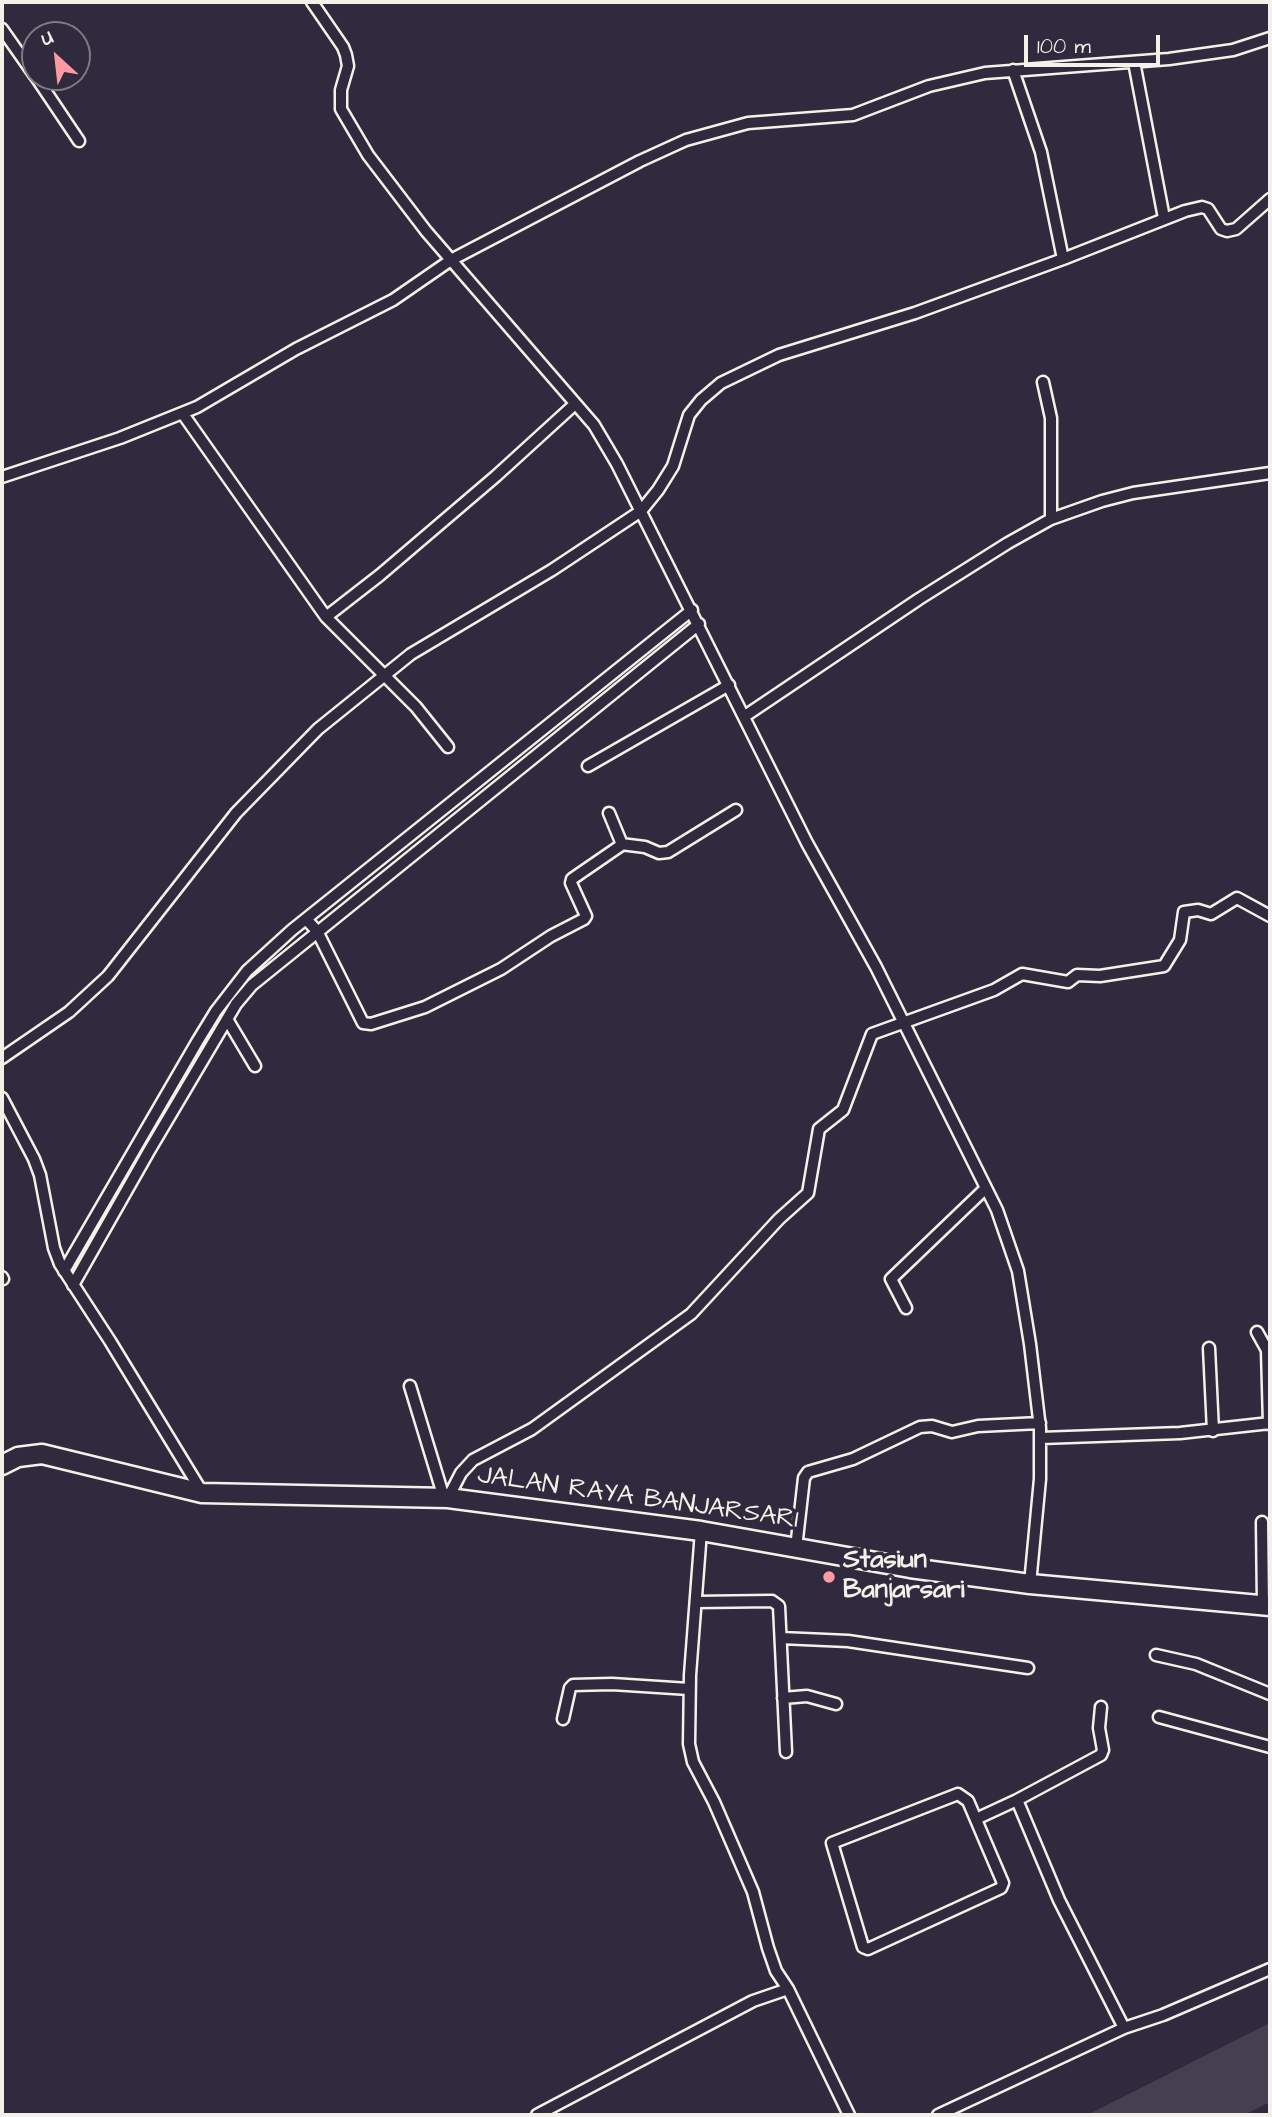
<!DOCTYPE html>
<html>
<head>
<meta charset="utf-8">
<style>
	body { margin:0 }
	#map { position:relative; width:1272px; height:2117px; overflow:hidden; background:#2f2a3d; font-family:"Architects Daughter",sans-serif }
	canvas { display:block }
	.frame { position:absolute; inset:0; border:4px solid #f4f1e8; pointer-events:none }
	.north { position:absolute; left:21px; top:21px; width:70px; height:70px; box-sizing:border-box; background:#2f2a3d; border:2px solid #7e7a81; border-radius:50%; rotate:333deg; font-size:19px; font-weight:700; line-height:28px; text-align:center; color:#f4f1e8 }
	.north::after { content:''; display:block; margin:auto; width:24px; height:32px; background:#ff9aa2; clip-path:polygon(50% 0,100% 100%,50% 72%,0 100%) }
	.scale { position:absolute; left:1024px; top:35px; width:136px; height:32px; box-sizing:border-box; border:4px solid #f4f1e8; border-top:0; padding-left:9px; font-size:21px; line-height:24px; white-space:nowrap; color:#f4f1e8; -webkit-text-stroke:5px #2f2a3d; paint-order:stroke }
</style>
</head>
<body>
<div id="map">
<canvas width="1272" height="2117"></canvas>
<div class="frame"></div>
<div class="north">U</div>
<div class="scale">100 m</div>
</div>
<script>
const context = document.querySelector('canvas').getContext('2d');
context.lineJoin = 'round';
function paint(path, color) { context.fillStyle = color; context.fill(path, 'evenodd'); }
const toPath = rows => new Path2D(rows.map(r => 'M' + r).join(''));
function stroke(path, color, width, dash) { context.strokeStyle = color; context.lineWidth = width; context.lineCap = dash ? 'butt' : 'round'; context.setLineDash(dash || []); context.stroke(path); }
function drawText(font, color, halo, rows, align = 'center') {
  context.font = font + ' "Architects Daughter",sans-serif'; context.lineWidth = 7; context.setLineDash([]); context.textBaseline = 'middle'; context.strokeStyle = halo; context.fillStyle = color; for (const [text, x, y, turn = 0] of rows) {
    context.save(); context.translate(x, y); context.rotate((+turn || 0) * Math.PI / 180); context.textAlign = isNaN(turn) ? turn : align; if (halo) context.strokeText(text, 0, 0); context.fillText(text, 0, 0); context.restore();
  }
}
const green = toPath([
	[1270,2023,1270,2102,1244,2115,1087,2115]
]);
const street = toPath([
	[312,2,343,47,346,55,348,66,341,90,341,109,368,155,426,231,594,425,617,464,807,843,876,967,997,1210,1018,1271,1030,1344,1040,1428,1040,1479,1030,1584],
	[2,29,35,76],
	[1134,62,1164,218],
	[1013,70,1041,152,1063,259],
	[36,77,79,141],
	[1043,382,1051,418,1051,519],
	[183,414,326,617,416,707,448,747],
	[2,477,120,438,197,407,296,349,393,300,451,260,640,161,686,140,748,123,853,115,929,86,985,73,1169,59,1233,50,1270,38],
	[326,617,380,575,496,476,575,404],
	[745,716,919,599,1008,543,1051,519,1102,501,1133,493,1270,473],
	[588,766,729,685],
	[621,844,645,847,659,853,668,852,736,810],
	[306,919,317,931,363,1023,371,1024,425,1007,501,969,551,936,584,919,586,916,571,883,572,879,620,846,621,842,609,813],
	[227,1019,255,1066],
	[2,1058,69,1012,108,976,236,813,318,729,411,654,552,570,641,511,658,490,673,466,689,415,701,400,721,383,779,355,915,313,1063,259,1185,211,1202,207,1208,209,1221,229,1227,231,1236,229,1270,199],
	[2,1098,34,1159,40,1175,54,1248,60,1264,110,1341,202,1492],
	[64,1271,197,1042,216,1011,247,971,292,930,692,610],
	[2,1277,3,1279],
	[73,1285,149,1151,236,1004,252,985,699,624],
	[906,1308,891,1279,986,1188],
	[1257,1332,1267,1350,1269,1424],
	[1209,1348,1213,1431],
	[410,1386,444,1498],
	[1041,1438,1180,1433,1270,1423],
	[448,1498,461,1473,473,1460,532,1429,691,1314,779,1219,808,1193,819,1129,843,1110,872,1034,994,990,1022,974,1068,982,1077,975,1100,976,1164,966,1180,940,1184,912,1198,910,1211,914,1237,898,1270,916],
	[1262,1522,1263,1605],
	[701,1531,690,1675,689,1744,693,1762,714,1802,753,1892,768,1948,776,1971,788,1989,849,2115],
	[796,1548,804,1478,808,1472,853,1459,920,1427,932,1426,952,1432,978,1426,1040,1423],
	[696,1602,772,1601,779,1606,786,1752],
	[781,1638,848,1641,1028,1668],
	[1156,1655,1196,1664,1270,1694],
	[783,1698,807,1696,836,1704],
	[1101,1707,1099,1728,1103,1750,1101,1755,1017,1800,1059,1900,1124,2028],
	[1159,1717,1270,1747],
	[563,1719,570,1688,573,1685,612,1684,689,1689],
	[958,1794,968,1801,1003,1883,1001,1888,868,1949,863,1947,832,1843,958,1794],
	[976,1819,1017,1800],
	[537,2115,753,2001,788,1989],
	[938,2115,1124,2028,1163,2015,1270,1969]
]);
const highway = toPath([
	[2,1465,18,1457,42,1454,202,1493,448,1498,701,1531,910,1568,1030,1584,1270,1606]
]);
const markers = [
	[829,1577,7,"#ff9aa2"]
];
const streetNames = [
	["JALAN RAYA BANJARSARI",638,1499,8]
];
const poiNames = [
	["Stasiun",843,1562],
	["Banjarsari",843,1592]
];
paint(green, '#454050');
stroke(street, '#f4f1e8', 15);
stroke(highway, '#f4f1e8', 23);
stroke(street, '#2f2a3d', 10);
stroke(highway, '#2f2a3d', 18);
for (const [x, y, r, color] of markers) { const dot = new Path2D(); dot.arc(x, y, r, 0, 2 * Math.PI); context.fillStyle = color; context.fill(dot); stroke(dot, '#2f2a3d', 2.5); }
drawText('26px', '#f4f1e8', '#2f2a3d', streetNames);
drawText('bold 26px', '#f4f1e8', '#2f2a3d', poiNames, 'left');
</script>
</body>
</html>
